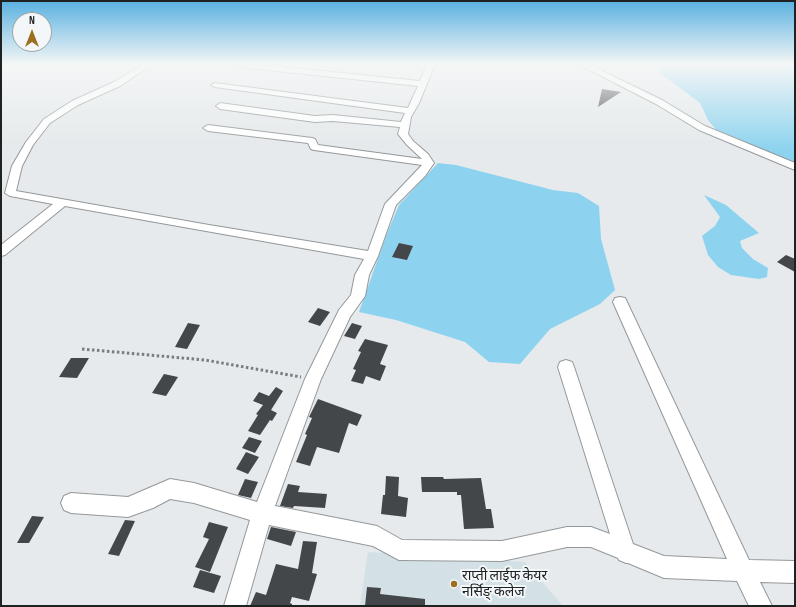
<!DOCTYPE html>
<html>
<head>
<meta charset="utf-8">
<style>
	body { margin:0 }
	#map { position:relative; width:796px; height:607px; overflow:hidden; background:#e6eaec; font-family:"Sofia Sans Condensed",sans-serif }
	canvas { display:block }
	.frame { position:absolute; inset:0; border:2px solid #202222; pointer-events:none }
	.north { position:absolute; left:12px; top:12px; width:40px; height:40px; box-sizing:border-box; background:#f3f7f9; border:1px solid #9fa2a3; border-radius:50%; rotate:0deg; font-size:11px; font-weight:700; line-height:16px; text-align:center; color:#202222 }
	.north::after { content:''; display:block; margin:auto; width:14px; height:18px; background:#9d6e20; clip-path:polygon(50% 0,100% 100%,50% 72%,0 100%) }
</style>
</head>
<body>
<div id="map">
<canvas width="796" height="607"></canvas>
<div class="frame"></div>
<div class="north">N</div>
</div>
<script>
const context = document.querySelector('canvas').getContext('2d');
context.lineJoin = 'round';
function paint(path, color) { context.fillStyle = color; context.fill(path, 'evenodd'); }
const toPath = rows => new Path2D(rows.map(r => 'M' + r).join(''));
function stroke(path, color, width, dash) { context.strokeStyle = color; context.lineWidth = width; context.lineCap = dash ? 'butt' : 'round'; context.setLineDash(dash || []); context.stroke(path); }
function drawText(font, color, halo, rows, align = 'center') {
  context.font = font + ' "Sofia Sans Condensed","Noto Sans Devanagari",sans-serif'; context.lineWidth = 4; context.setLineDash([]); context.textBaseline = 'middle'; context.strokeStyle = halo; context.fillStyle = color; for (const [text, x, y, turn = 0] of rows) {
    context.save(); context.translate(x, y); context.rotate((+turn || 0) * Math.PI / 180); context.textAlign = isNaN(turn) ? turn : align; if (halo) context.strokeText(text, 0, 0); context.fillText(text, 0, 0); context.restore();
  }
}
const built = toPath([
	[368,552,525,562,563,606,360,606]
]);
const green = toPath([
	[663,64,795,64,795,165,718,132,708,120,700,103,660,73,657,67],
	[438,163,456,165,553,190,578,193,599,206,601,239,615,290,600,304,550,329,520,364,489,362,465,342,396,320,359,312,386,236,399,205],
	[704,195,726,205,759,233,740,241,742,248,753,259,768,268,767,277,759,279,731,275,718,267,708,255,702,236,715,226,720,217]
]);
const building = toPath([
	[602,89,621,92,598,107],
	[399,243,413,246,407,260,392,257],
	[786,255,795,259,795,272,777,262],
	[318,308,330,312,320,326,308,322],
	[188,323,200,325,187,349,175,347],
	[352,323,362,326,355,339,344,336],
	[365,339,388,345,380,364,386,366,380,381,366,376,363,384,351,381,356,370,353,369,361,352,358,351],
	[71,358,89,358,77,378,59,377],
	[164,374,178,377,166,396,152,393],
	[276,387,283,391,271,410,277,413,272,421,270,420,260,435,248,431,258,415,256,414,263,405,253,401,259,392,269,396],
	[318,399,362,415,357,426,349,423,339,453,317,447,310,466,296,462,307,435,305,434,312,418,309,417],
	[249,437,262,441,255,453,242,448],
	[246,452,259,457,248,474,236,469],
	[386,476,399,477,398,496,408,498,406,517,381,514,383,495,385,495],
	[421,477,443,477,444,479,481,478,486,509,491,509,494,528,464,529,461,495,457,495,457,492,422,492],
	[245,479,258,482,251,498,238,495],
	[288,484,300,486,298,492,327,494,325,508,294,506,293,508,280,506],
	[32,516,44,517,29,543,17,543],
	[125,520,135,521,119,556,108,554],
	[209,522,228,527,210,572,195,567,209,539,203,537],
	[271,527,296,532,291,546,267,539],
	[303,541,317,542,312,573,317,574,309,601,292,597,290,603,292,604,292,606,250,606,256,592,266,595,276,564,298,569],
	[200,570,221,576,214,593,193,587],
	[367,587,381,588,380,594,425,599,425,606,365,606]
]);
const path = toPath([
	[82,349,205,360,301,377]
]);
const minor = toPath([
	[144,64,153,64,120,86,78,105,50,123,33,145,22,166,16,191,209,225,368,251,385,204,422,165,314,150,311,149,308,143,208,131,203,128,208,125,312,138,315,139,318,145,422,159,407,145,398,134,400,127,333,121,315,122,220,109,216,106,220,103,315,116,333,115,401,122,405,113,215,87,211,85,215,83,408,108,418,86,239,67,235,65,254,64,420,81,427,64,435,64,419,103,411,117,408,134,413,141,428,154,434,163,425,176,396,205,378,256,369,275,365,296,350,317,321,379,275,506,377,526,402,540,502,541,567,527,591,527,610,534,558,367,560,362,566,360,572,362,574,367,633,544,664,556,727,559,613,302,615,298,620,297,625,298,627,302,749,560,795,561,795,583,760,582,772,606,749,606,737,581,664,578,628,563,626,563,619,560,618,558,591,547,567,547,502,561,399,560,373,546,269,525,246,606,224,606,250,520,194,503,170,499,153,508,128,517,71,513,64,510,61,503,64,496,71,493,128,497,170,479,194,483,257,502,305,379,339,310,351,295,355,275,364,259,65,206,5,255,1,256,1,245,53,204,10,196,5,193,12,166,26,142,44,119,72,101,114,82,144,64],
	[578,64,588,64,662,100,705,126,795,163,795,170,699,130,656,104,578,64]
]);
const markers = [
	[454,584,4,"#9d6e20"]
];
const nearPoinames = [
	["राप्ती लाईफ केयर",462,576],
	["नर्सिङ् कलेज",462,592]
];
paint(built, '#d3e0e5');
paint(green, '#8dd3ef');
paint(building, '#444749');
stroke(minor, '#94989a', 2);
stroke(path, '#7a7d7d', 3, [2.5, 2.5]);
paint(minor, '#fff');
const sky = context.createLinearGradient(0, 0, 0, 149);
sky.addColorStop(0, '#58b0e0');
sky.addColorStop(0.43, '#f4f6f6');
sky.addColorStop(1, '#f4f6f600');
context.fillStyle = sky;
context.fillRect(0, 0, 796, 149);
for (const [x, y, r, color] of markers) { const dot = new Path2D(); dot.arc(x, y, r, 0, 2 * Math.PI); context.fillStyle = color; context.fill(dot); stroke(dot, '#f3f7f9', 1.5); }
drawText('14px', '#202222', '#f3f7f9', nearPoinames, 'left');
</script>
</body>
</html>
